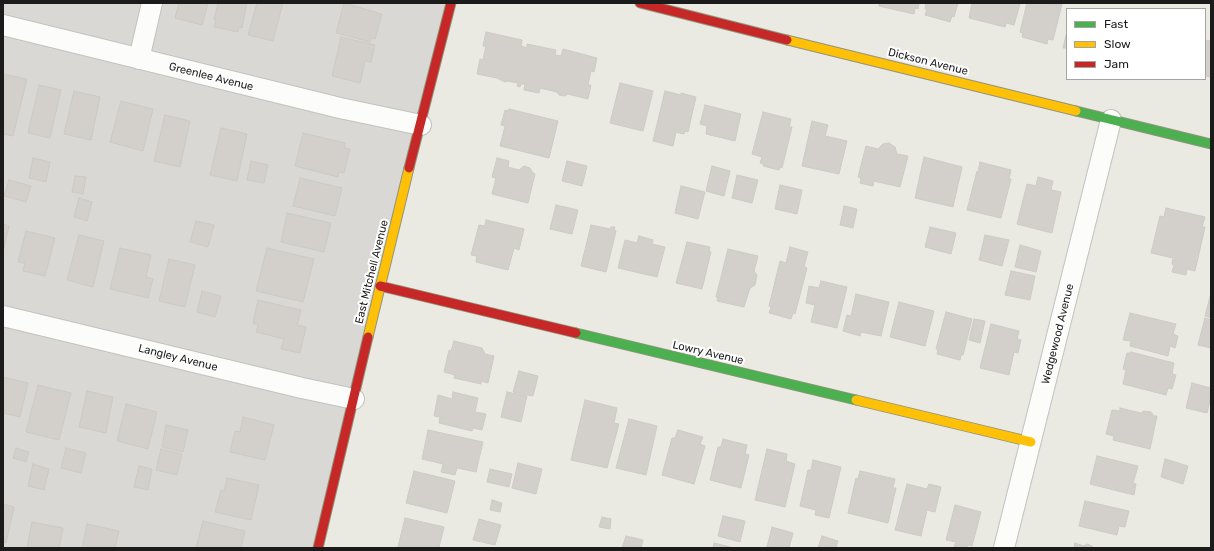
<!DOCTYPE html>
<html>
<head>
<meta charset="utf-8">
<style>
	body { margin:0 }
	#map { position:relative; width:1214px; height:551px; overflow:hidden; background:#eae9e2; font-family:Rubik,sans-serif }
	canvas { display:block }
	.frame { position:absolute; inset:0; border:4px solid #1b1b1b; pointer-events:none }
	.legend { position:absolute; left:1066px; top:8px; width:140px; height:72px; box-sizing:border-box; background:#fff; border:1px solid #a4a4a4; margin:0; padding:5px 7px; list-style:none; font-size:12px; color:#1b1b1b }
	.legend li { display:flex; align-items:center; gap:8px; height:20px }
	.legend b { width:20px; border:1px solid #a4a4a4 }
</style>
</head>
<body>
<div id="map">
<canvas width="1214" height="551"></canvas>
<div class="frame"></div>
<ul class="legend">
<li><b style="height:5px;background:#4caf50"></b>Fast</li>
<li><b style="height:5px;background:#ffc107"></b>Slow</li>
<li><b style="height:5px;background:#c62828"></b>Jam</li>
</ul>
</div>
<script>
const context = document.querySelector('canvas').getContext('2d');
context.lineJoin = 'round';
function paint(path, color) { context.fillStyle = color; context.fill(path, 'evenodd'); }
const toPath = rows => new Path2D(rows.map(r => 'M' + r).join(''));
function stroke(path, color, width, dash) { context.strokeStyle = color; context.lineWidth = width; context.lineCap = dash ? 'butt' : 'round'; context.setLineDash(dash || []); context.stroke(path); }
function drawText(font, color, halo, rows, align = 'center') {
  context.font = font + ' Rubik,sans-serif'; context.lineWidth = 4; context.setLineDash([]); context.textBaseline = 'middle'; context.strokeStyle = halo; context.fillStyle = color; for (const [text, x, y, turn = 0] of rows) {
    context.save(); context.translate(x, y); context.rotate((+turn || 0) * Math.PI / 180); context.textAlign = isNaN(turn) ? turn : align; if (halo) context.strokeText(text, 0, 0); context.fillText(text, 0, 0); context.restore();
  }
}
const residential = toPath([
	[3,3,451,3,318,548,3,548]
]);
const building = toPath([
	[179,3,208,3,202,25,175,18,179,3],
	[218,3,247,3,242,28,239,27,238,32,214,27,216,20,214,20,218,3],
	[257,3,283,3,273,41,248,35,257,3],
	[344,3,382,14,375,39,371,38,370,42,336,33,344,3],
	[879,3,919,3,918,9,915,8,914,14,879,6,879,3],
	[926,3,958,3,954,17,952,16,950,22,925,15,927,9,925,9,926,3],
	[972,3,1018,3,1020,4,1014,25,1006,23,1005,27,969,18,972,3],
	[1027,3,1062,4,1053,40,1048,39,1047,44,1022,37,1023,33,1020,32,1027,3],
	[1067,31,1067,48,1063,48,1067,31],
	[486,32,522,40,521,46,527,48,527,44,556,50,555,55,561,56,563,49,597,58,594,72,591,71,588,85,591,85,588,99,568,94,565,96,559,95,557,92,540,88,539,93,524,90,525,84,521,84,520,87,517,86,518,83,507,81,505,82,497,78,477,74,480,59,483,60,486,46,483,46,486,32],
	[341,37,375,45,371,62,365,61,360,83,332,76,341,37],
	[1205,40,1211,41,1211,77,1205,76,1205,40],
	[3,74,27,79,13,136,3,134,3,74],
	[620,83,653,91,643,131,610,123,620,83],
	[39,85,61,90,50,138,28,133,39,85],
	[74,91,100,97,91,140,64,134,74,91],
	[665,91,681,95,681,93,696,97,688,132,685,131,684,134,676,132,673,146,653,141,665,91],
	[121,101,153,109,143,151,110,142,121,101],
	[705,105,741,114,735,141,706,134,707,126,700,124,705,105],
	[509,109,558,121,549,158,500,146,505,126,501,125,505,110,509,111,509,109],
	[763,112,791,119,789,127,792,127,782,168,780,167,779,170,763,166,764,164,760,163,762,157,752,154,763,112],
	[165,115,190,121,180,167,154,161,165,115],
	[812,121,828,125,825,136,847,141,839,174,802,166,812,121],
	[221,128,247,134,237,181,210,175,221,128],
	[303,133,345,143,344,148,350,149,344,173,339,172,338,177,295,166,303,133],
	[889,143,895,147,897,154,908,156,900,187,874,181,873,186,860,183,861,178,858,177,866,146,878,149,883,144,889,143],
	[924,157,962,167,953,207,915,198,924,157],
	[33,158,50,162,46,182,29,178,33,158],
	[497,158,509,161,508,167,519,170,524,166,530,168,533,173,535,174,528,203,492,194,496,178,492,177,497,158],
	[251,161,268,165,264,183,247,180,251,161],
	[567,161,587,166,582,186,562,181,567,161],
	[980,162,1011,170,1009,179,1011,179,1001,218,967,210,977,171,978,172,980,162],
	[712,166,730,171,724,196,706,191,712,166],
	[737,175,758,180,752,203,732,198,737,175],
	[75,176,86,177,83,194,72,192,75,176],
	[1038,177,1053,181,1051,190,1061,192,1052,233,1017,224,1027,184,1036,186,1038,177],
	[300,178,342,188,335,216,293,206,300,178],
	[9,180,31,186,26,202,4,196,9,180],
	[780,185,802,190,797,214,775,209,780,185],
	[681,186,705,192,698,219,675,213,681,186],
	[79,198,92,202,87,221,74,217,79,198],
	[556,205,578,210,572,234,550,229,556,205],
	[844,206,857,209,853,228,840,225,844,206],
	[1166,208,1205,217,1202,227,1205,227,1195,271,1187,269,1186,275,1172,272,1174,265,1172,264,1173,258,1151,253,1160,216,1164,217,1166,208],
	[287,213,331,223,324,252,281,242,287,213],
	[486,220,524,229,519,250,514,248,508,270,476,262,477,256,471,255,479,225,485,226,486,220],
	[196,221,214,225,208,247,190,242,196,221],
	[3,224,9,226,3,252,3,224],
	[591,225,610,229,611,227,615,227,614,230,616,231,606,272,581,266,591,225],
	[930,227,956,233,951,254,925,247,930,227],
	[26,231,55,238,45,276,23,271,25,263,18,262,26,231],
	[79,235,104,241,93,287,67,280,79,235],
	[985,235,1009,240,1002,266,979,260,985,235],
	[639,236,653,240,652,244,665,247,657,277,618,268,625,240,637,243,639,236],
	[687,242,710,247,709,252,711,252,702,289,676,283,687,242],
	[1020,245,1041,251,1036,272,1015,267,1020,245],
	[790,247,808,252,804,267,807,268,795,314,793,313,791,319,769,313,771,307,769,306,780,261,786,263,790,247],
	[120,248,151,255,146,277,153,279,148,298,110,289,120,248],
	[267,248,314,259,303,302,256,291,267,248],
	[728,249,758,256,754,271,757,275,755,285,750,288,744,307,717,301,718,297,716,297,728,249],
	[169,259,195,265,185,307,159,301,169,259],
	[1011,271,1035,276,1030,300,1005,295,1011,271],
	[821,281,847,287,837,328,811,322,815,305,806,303,809,286,819,288,821,281],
	[202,291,221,296,215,317,197,312,202,291],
	[1211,293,1211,318,1205,316,1211,293],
	[856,294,889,302,881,336,861,332,860,336,843,331,847,315,851,316,856,294],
	[258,300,301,310,297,325,306,327,300,353,281,349,284,339,256,332,258,325,253,323,258,300],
	[899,302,934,311,925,346,890,337,899,302],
	[946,312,972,319,963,355,961,355,960,360,937,354,938,349,936,349,946,312],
	[1130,313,1176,324,1173,334,1178,336,1175,348,1170,346,1168,356,1130,346,1131,341,1123,340,1130,313],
	[1205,318,1211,320,1211,348,1198,345,1205,318],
	[974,319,985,321,980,343,969,340,974,319],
	[991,324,1019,331,1017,339,1021,340,1018,353,1014,352,1009,375,980,368,991,324],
	[454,341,482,348,485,354,494,356,488,383,481,381,481,384,454,378,455,375,444,372,449,350,451,351,454,341],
	[1131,352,1174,363,1172,374,1176,375,1172,389,1168,388,1166,395,1123,384,1126,370,1123,369,1127,353,1131,353,1131,352],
	[519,371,538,376,533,396,513,392,519,371],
	[3,377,28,383,20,417,3,413,3,377],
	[1192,383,1211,388,1211,395,1207,413,1186,408,1192,383],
	[38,385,71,393,59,440,26,432,38,385],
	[87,391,113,397,106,433,79,427,87,391],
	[453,392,478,398,475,412,486,414,482,430,473,428,472,431,439,423,440,417,434,416,438,395,452,399,453,392],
	[507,392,527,396,521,422,501,417,507,392],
	[585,400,617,408,614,423,619,424,607,468,571,460,585,400],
	[126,404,157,412,148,449,117,441,126,404],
	[1120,408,1141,413,1144,411,1151,412,1154,416,1157,416,1150,449,1113,440,1114,436,1106,434,1112,410,1120,411,1120,408],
	[243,417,274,425,265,460,230,452,235,431,240,432,243,417],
	[629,419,657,426,646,475,616,468,629,419],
	[166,425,188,430,183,452,162,447,166,425],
	[428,430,483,442,476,472,457,468,455,475,441,472,443,464,422,459,428,430],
	[678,430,703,437,700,444,705,446,694,484,662,475,672,438,675,438,678,430],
	[723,439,747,445,745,454,749,455,741,488,710,480,718,447,721,447,723,439],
	[16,448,29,452,26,462,13,458,16,448],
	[66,448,86,453,81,473,61,468,66,448],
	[161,449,182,454,177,475,156,470,161,449],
	[767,449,787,454,786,461,795,464,785,507,755,500,767,449],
	[1097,456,1138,466,1133,483,1136,484,1134,495,1090,484,1097,456],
	[1165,459,1188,466,1183,484,1161,477,1165,459],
	[813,460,841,467,829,518,815,515,816,510,800,506,808,470,811,470,813,460],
	[518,463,542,469,536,494,512,488,518,463],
	[33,464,49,469,44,490,28,486,33,464],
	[139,466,152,469,148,490,134,487,139,466],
	[490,469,512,474,509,487,487,482,490,469],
	[414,471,455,481,447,513,406,503,414,471],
	[860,471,895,479,893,488,896,488,888,523,848,513,856,478,858,479,860,471],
	[227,478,259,485,251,520,215,512,221,490,224,491,227,478],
	[907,484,927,489,929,484,941,487,935,512,927,510,921,536,895,530,907,484],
	[492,500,502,503,500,512,490,510,492,500],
	[1085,501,1129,511,1125,527,1119,526,1117,535,1079,526,1085,501],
	[3,504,14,507,6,543,3,542,3,504],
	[955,505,981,512,972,546,968,545,967,548,954,547,956,542,946,540,955,505],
	[723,516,745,521,740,542,718,536,723,516],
	[602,517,611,519,610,529,599,527,602,517],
	[405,518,444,527,439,547,443,548,404,548,398,547,405,518],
	[479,519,501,525,495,545,473,540,479,519],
	[203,521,245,531,241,548,196,548,203,521],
	[32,522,63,528,59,548,27,548,32,522],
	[87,524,119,531,115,548,82,548,87,524],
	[772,527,793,533,789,548,767,547,772,527],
	[626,536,643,540,641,548,622,548,626,536],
	[822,536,838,541,836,548,818,548,822,536],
	[714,543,734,548,713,548,714,543],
	[1075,543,1084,546,1087,544,1092,546,1093,548,1074,548,1075,543]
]);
const street = toPath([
	[3,25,340,108,421,125],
	[139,59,152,3],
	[3,316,302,388,354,399],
	[1004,548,1111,120]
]);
const fast = toPath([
	[1076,111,1211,144],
	[576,333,856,400]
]);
const slow = toPath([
	[787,40,1076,111],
	[368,337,409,168],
	[856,400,1031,442]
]);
const jam = toPath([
	[640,3,787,40],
	[409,168,451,3],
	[380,286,576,333],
	[318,548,368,337]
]);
const streetNames = [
	["Dickson Avenue",928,62,14],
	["Greenlee Avenue",211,77,14],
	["East Mitchell Avenue",372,272,-76],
	["Wedgewood Avenue",1058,334,-76],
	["Lowry Avenue",708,353,13],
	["Langley Avenue",178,358,14]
];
paint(residential, '#d9d8d4');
paint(building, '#d3d0cb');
stroke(building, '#cdcac4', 1);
stroke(street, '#c2c2bf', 22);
stroke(fast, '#90947b', 11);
stroke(slow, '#90947b', 11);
stroke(jam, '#90947b', 11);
stroke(street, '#fcfcfb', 20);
stroke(fast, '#4caf50', 9);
stroke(slow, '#ffc107', 9);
stroke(jam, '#c62828', 9);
drawText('11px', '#1b1b1b', '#fff', streetNames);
</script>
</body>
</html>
